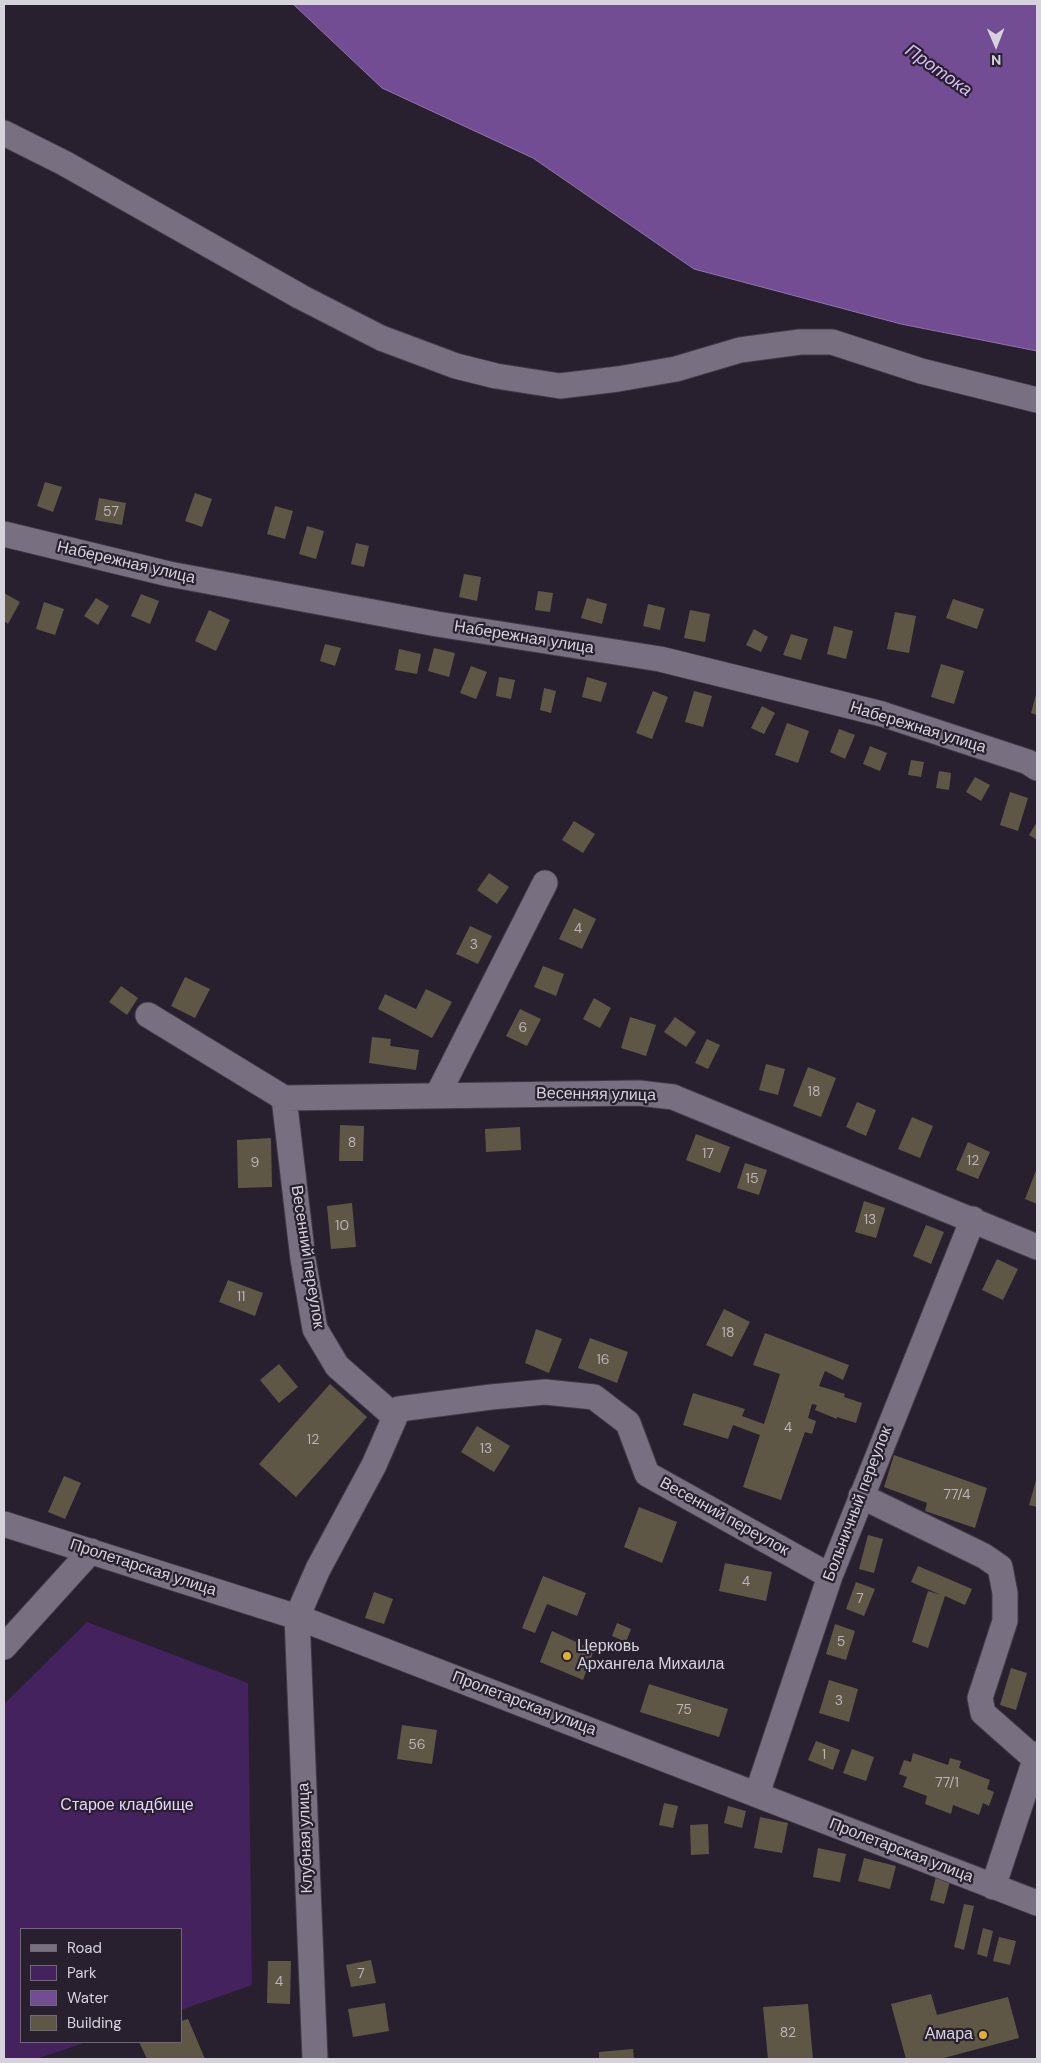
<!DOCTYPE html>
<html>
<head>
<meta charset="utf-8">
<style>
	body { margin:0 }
	#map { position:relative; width:1041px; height:2063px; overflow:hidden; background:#28202f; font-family:"DM Sans",sans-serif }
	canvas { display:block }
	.frame { position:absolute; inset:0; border:5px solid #d7d3dd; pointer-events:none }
	.legend { position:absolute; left:20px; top:1928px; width:162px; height:115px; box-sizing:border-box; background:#28202f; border:1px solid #6e6875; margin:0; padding:6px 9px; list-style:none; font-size:15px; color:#d7d3dd }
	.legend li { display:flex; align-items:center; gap:10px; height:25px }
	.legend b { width:25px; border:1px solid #6e6875 }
	.north { position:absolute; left:971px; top:20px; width:50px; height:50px; -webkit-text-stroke:4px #28202f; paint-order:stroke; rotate:179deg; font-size:14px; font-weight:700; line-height:20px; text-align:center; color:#d7d3dd }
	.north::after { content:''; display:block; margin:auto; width:18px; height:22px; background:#d7d3dd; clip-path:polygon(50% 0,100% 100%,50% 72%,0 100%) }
</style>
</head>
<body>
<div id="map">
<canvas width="1041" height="2063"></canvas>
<div class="frame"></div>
<ul class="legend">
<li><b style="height:6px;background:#787081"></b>Road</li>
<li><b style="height:14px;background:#43225d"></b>Park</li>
<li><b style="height:14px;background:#724d94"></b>Water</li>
<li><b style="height:14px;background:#5f5746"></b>Building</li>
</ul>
<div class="north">N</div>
</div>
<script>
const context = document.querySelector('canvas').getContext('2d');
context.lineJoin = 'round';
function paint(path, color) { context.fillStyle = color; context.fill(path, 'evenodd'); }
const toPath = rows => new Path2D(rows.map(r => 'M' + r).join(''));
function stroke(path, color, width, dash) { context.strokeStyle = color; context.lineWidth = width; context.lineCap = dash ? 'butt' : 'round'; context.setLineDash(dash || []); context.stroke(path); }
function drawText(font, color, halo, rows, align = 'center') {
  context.font = font + ' "DM Sans",sans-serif'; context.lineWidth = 4.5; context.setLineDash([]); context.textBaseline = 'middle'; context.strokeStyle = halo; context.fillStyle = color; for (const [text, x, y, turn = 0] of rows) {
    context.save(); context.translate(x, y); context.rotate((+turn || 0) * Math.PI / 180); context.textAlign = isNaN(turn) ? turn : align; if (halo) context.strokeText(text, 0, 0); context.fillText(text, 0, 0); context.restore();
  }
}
const green = toPath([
	[87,1622,248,1683,252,1985,181,2010,181,1929,21,1929,21,2042,87,2042,36,2059,4,2059,4,1704]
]);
const water = toPath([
	[293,4,1037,4,1037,351,901,324,694,269,533,158,382,88,293,4]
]);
const building = toPath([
	[45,482,62,487,53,512,37,506],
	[195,493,212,499,202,527,185,521],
	[99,498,126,503,122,525,95,520],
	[275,506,293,511,285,539,267,534],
	[307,526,324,531,316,559,299,554],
	[356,543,369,546,364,567,351,564],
	[464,574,481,577,477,601,459,597],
	[538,591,553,593,550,612,535,610],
	[4,593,20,602,8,624,4,621],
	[141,594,159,601,150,624,131,616],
	[96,598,109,606,98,625,84,616],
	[587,598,607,604,602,624,581,618],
	[953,599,984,609,977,629,946,618],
	[44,602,64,609,55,635,36,629],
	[648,604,665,608,660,630,643,626],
	[209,610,230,620,216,651,195,641],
	[690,610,710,614,705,642,684,638],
	[895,612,916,616,909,653,887,649],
	[834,626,853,631,846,659,827,654],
	[754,629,768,637,761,652,746,645],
	[791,634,808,639,801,660,783,655],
	[325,644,341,648,335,666,320,661],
	[434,648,455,653,449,677,428,671],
	[399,649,421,654,417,674,395,670],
	[941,664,964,671,954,704,931,697],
	[471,666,487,672,476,699,460,693],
	[499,677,515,680,511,699,496,696],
	[587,677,607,683,601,702,582,697],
	[544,688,556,691,551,713,540,710],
	[653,691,668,697,652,739,636,733],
	[694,691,712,696,703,727,685,722],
	[1037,691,1037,715,1031,713],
	[762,706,775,713,764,734,751,728],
	[787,723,809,731,798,763,775,755],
	[839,729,855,735,845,759,830,752],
	[870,746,887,753,880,771,863,764],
	[911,760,924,762,921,777,908,775],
	[939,771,951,773,949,790,936,788],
	[975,777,990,785,981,801,966,792],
	[1010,792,1028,798,1018,831,1000,825],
	[574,821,595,834,583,853,562,840],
	[1037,822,1037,840,1029,835],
	[489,873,509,887,497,904,477,890],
	[574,908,596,919,582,949,559,939],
	[470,926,492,936,478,964,456,954],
	[543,966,564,974,556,996,534,987],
	[185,977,210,989,195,1018,171,1006],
	[121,986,138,998,127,1015,109,1002],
	[426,989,452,1002,432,1038,378,1009,385,994,416,1009],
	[594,998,611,1008,600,1028,583,1019],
	[520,1009,541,1019,527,1046,506,1036],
	[630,1017,656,1025,646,1056,621,1048],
	[675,1017,696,1032,686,1047,664,1032],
	[372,1037,391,1039,390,1046,419,1050,416,1070,369,1063],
	[707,1039,720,1045,708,1069,695,1063],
	[766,1064,785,1069,778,1095,759,1090],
	[808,1067,836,1078,821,1117,793,1106],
	[857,1102,876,1110,866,1136,846,1127],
	[912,1117,933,1126,920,1158,898,1149],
	[340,1125,364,1126,363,1161,339,1161],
	[520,1127,521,1150,486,1152,485,1129],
	[696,1134,730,1147,720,1173,686,1160],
	[271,1138,272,1187,238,1188,237,1140],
	[968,1142,990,1152,978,1179,956,1170],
	[745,1163,767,1170,759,1195,737,1188],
	[1037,1168,1037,1204,1025,1199],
	[864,1201,885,1208,876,1238,855,1232],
	[352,1203,356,1247,331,1249,327,1206],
	[926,1225,944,1232,931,1264,913,1256],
	[997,1259,1018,1269,1003,1300,982,1290],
	[228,1280,263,1293,255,1316,219,1302],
	[724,1309,750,1322,732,1357,706,1345],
	[536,1329,562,1339,549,1373,525,1363],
	[765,1333,849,1365,843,1380,825,1371,819,1386,845,1394,844,1397,862,1403,856,1423,837,1417,837,1419,815,1410,817,1405,812,1404,808,1418,816,1421,812,1434,805,1432,781,1500,743,1487,760,1435,733,1425,728,1439,683,1425,693,1393,745,1409,742,1416,764,1424,780,1374,753,1365],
	[590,1338,628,1352,617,1383,578,1368],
	[279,1364,298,1387,279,1403,260,1380],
	[330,1384,367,1417,296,1497,259,1464],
	[477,1426,510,1446,494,1472,461,1452],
	[894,1455,987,1488,975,1528,925,1511,927,1503,884,1487],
	[64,1476,81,1483,65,1519,48,1512],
	[1037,1477,1037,1507,1029,1505],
	[639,1507,677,1522,662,1563,624,1547],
	[868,1535,883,1539,874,1573,859,1569],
	[725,1563,772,1572,766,1601,719,1591],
	[918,1566,972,1589,965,1605,945,1596,928,1648,912,1642,928,1591,941,1595,911,1582],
	[543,1576,586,1593,577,1616,547,1604,535,1633,522,1628],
	[856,1582,875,1589,864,1616,846,1609],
	[374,1592,393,1599,384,1624,365,1618],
	[617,1623,631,1629,626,1642,612,1636],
	[835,1624,855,1631,846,1660,826,1654],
	[552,1631,594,1650,583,1680,540,1662],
	[1011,1668,1027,1673,1016,1710,1000,1705],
	[829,1680,858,1689,849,1722,819,1713],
	[649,1684,728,1709,719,1737,640,1712],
	[402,1725,437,1730,432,1764,397,1759],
	[816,1741,840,1750,833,1770,808,1760],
	[852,1749,874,1757,866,1781,843,1773],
	[913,1753,948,1765,950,1758,961,1761,959,1768,990,1780,987,1789,994,1792,989,1806,983,1803,979,1815,953,1805,951,1814,925,1804,927,1796,903,1787,907,1777,899,1774,904,1760,911,1762],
	[664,1803,678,1806,673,1828,659,1825],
	[728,1806,746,1811,742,1828,724,1823],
	[760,1817,788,1823,782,1853,754,1848],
	[708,1824,709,1854,691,1855,690,1825],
	[818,1848,846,1854,840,1882,813,1877],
	[864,1858,896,1866,890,1889,858,1881],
	[936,1877,950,1881,944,1904,930,1900],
	[964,1904,974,1906,964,1950,954,1947],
	[983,1928,993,1931,987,1957,977,1954],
	[999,1937,1016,1941,1010,1965,993,1961],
	[371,1960,376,1983,351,1987,346,1965],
	[268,1961,291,1961,290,2004,267,2003],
	[931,1994,937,2015,1008,1997,1019,2038,940,2059,906,2059,891,2004],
	[385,2003,389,2031,353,2037,348,2009],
	[808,2004,813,2059,768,2059,763,2007],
	[188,2019,205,2059,147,2059,139,2042,181,2042,181,2021],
	[633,2049,634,2059,599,2059,599,2052]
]);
const minor = toPath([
	[4,133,64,163,301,297,381,338,456,366,496,376,560,386,618,379,676,369,740,350,800,342,832,342,921,371,1037,400],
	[4,534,169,574,437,624,660,659,882,714,1028,762,1037,768],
	[148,1015,284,1098,639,1093,673,1097,1037,1247],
	[437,1096,545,883],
	[284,1098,303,1259,315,1329,337,1366,395,1417,374,1465,318,1569,297,1617,315,2059],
	[395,1417,399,1409,491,1397,545,1392,594,1397,628,1423,647,1474,830,1576],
	[861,1496,984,1556,1000,1567,1005,1593,1005,1621,980,1698,983,1713,1035,1759],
	[4,1524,297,1617,1037,1903],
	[4,1647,91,1551],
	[757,1794,830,1576,973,1219],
	[993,1887,1037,1754]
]);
const markers = [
	[567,1656,5,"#e0b034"],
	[983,2035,5,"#e0b034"]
];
const numberNames = [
	["57",111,512],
	["4",578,929],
	["3",474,945],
	["6",523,1028],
	["18",814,1092],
	["8",352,1143],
	["17",708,1154],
	["12",973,1161],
	["9",255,1163],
	["15",752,1179],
	["13",870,1220],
	["10",342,1226],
	["11",241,1297],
	["18",728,1333],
	["16",603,1360],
	["4",788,1428],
	["12",313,1440],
	["13",486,1449],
	["77/4",957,1495],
	["4",746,1582],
	["7",860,1599],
	["5",841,1642],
	["3",839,1701],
	["75",684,1710],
	["56",417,1745],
	["1",824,1755],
	["77/1",947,1783],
	["7",361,1974],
	["4",279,1982],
	["82",788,2033]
];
const streetNames = [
	["Набережная улица",126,563,13],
	["Набережная улица",524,638,9],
	["Набережная улица",918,728,17],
	["Весенняя улица",596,1095,1],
	["Весенний переулок",307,1257,81],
	["Больничный переулок",858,1504,-69],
	["Весенний переулок",724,1517,29],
	["Пролетарская улица",143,1568,18],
	["Пролетарская улица",524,1704,21],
	["Клубная улица",306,1838,-92],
	["Пролетарская улица",901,1851,21]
];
const poiNames = [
	["Церковь",577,1647],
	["Архангела Михаила",577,1665],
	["Амара",973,2035,"right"]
];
const parkNames = [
	["Старое кладбище",127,1806]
];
const waterNames = [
	["Протока",938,71,35]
];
paint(green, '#43225d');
paint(water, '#724d94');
stroke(water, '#9075aa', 1);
paint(building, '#5f5746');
stroke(minor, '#413a47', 27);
stroke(minor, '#787081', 25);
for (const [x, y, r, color] of markers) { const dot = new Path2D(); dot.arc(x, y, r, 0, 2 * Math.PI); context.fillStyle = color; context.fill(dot); stroke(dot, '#28202f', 2); }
drawText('14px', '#b9b4b7', null, numberNames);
drawText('16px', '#d7d3dd', '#28202f', streetNames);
drawText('16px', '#d7d3dd', '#28202f', poiNames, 'left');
drawText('16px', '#e7d3fc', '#28202f', parkNames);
drawText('italic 18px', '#d8baf6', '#28202f', waterNames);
</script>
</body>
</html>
